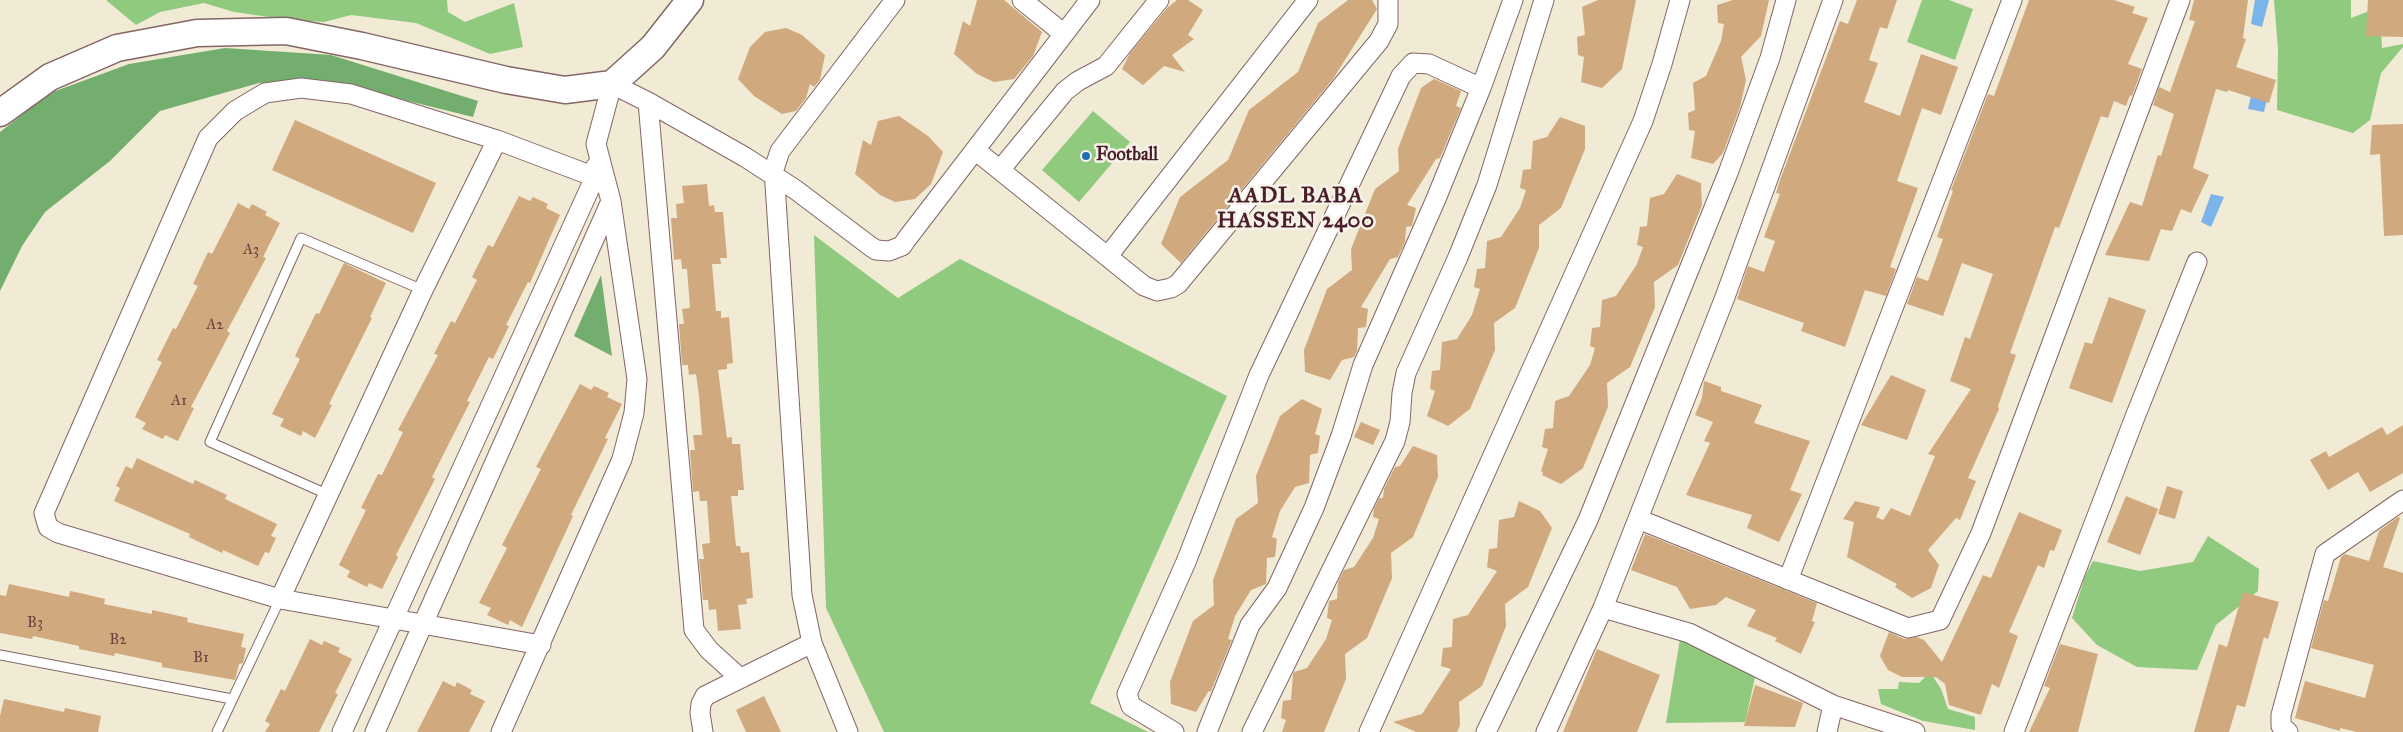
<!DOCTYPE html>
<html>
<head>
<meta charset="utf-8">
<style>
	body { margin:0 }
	canvas { display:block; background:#f1ead5 }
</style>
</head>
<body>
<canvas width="2403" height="732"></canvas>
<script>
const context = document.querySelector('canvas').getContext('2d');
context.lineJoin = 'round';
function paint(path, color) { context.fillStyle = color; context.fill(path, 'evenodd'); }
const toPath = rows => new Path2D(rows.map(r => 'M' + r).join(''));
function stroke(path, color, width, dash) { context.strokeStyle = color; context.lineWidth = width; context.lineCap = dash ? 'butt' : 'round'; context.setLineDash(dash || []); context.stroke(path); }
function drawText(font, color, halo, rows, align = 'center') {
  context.font = font + ' "IM FELL Great Primer",serif'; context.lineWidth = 5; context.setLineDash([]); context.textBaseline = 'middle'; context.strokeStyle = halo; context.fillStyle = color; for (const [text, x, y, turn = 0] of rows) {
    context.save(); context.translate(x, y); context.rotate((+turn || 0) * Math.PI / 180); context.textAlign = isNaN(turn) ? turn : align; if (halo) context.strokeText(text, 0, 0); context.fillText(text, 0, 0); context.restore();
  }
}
const green = toPath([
	[106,0,447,0,448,12,465,22,514,3,523,47,490,54,416,23,351,15,324,22,283,19,234,12,204,3,160,12,136,25],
	[1922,0,1949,0,1973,9,1955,60,1907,42],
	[2274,0,2351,0,2351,18,2380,7,2382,48,2403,44,2403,47,2381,73,2370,120,2353,133,2277,110,2278,49],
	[1093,111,1130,142,1079,202,1042,170],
	[814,235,898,298,960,259,1227,396,1090,703,1148,732,884,732,826,608],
	[2208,536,2259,569,2258,591,2216,625,2197,670,2137,667,2097,645,2072,618,2085,576,2093,561,2140,571,2193,562],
	[1680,639,1756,673,1745,722,1666,723],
	[1930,672,1941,689,1948,709,1975,717,1975,730,1923,721,1881,704,1878,689,1898,689,1899,682,1919,683]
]);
const forest = toPath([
	[225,48,331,55,478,101,473,117,323,80,290,81,259,83,160,111,110,161,45,212,22,246,0,291,0,132,50,93,129,64],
	[601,275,612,356,574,336]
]);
const water = toPath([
	[2255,0,2269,0,2262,27,2251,24],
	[2255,78,2271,81,2264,112,2248,109],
	[2211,194,2224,197,2211,227,2201,222]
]);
const building = toPath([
	[977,0,1004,0,1042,32,1033,56,1014,79,994,82,977,74,954,54,963,21,970,26],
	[1177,0,1188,0,1203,10,1188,35,1194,39,1172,55,1185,72,1164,66,1143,85,1122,69,1130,53,1167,8],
	[1348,0,1372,0,1377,9,1333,79,1181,263,1161,244,1180,197,1228,160,1249,110,1298,72,1318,23],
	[1598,0,1636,0,1622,69,1602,88,1581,82,1584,57,1578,55,1577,37,1585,35,1582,7],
	[1733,0,1769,0,1761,36,1741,57,1746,80,1740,107,1723,153,1713,164,1691,158,1695,131,1689,130,1688,113,1695,110,1693,83,1706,76,1721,41,1724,24,1718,23,1717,5],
	[1857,0,1897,0,1887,29,1880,27,1869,60,1878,63,1864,102,1900,116,1921,54,1958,67,1941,115,1922,108,1897,181,1918,188,1890,267,1896,269,1886,296,1865,290,1845,347,1801,331,1804,323,1737,299,1748,266,1764,272,1775,241,1764,237,1780,194,1776,193,1780,180,1840,21,1848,24],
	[2029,0,2114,0,2135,7,2132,13,2148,18,2128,64,2142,69,2132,96,2130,95,2126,106,2114,101,2108,118,2101,116,2059,228,2055,227,2010,353,2016,355,1998,406,1999,409,1968,478,1976,481,1960,520,1956,518,1928,550,1939,565,1931,588,1912,598,1895,587,1897,584,1847,557,1854,522,1843,519,1855,501,1880,507,1876,517,1883,520,1891,508,1910,516,1935,456,1928,454,1971,389,1950,381,1965,337,1970,339,1993,274,1962,263,1943,316,1907,304,1917,277,1928,281,1943,239,1937,237,1953,191,1951,190,1988,94,1994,96],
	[2194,0,2248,0,2243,38,2246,39,2236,67,2276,80,2269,103,2228,90,2227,92,2216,89,2193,168,2209,175,2191,213,2181,209,2172,231,2161,229,2149,261,2105,255,2130,202,2142,206,2158,155,2161,156,2174,114,2153,105,2159,87,2170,92,2195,21,2189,20],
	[2368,0,2403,0,2403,37,2366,36],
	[786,28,802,35,825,55,820,80,814,87,810,84,806,98,796,111,782,114,754,96,738,79,750,47,765,32],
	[1434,79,1461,91,1456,106,1461,108,1440,158,1436,159,1407,205,1416,208,1412,226,1406,227,1405,242,1398,257,1390,259,1361,307,1368,309,1366,327,1358,328,1357,351,1354,357,1342,360,1330,380,1305,372,1304,350,1327,289,1352,270,1351,249,1375,189,1399,171,1398,149,1421,88],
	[899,116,928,136,943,152,931,184,915,199,895,202,880,195,855,174,863,140,871,145,878,121],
	[1560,117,1585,126,1585,149,1561,208,1539,225,1539,248,1515,308,1494,323,1495,350,1470,409,1448,426,1427,416,1435,391,1430,389,1432,371,1440,370,1442,342,1457,339,1472,315,1480,289,1474,287,1477,269,1485,268,1487,241,1501,237,1520,208,1526,190,1520,188,1523,170,1531,169,1533,141,1547,137],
	[295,120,436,183,413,233,272,170],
	[2403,124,2403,235,2384,236,2380,154,2370,155,2372,125],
	[1677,174,1701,183,1702,205,1678,265,1654,282,1655,307,1630,367,1607,383,1608,407,1583,468,1561,484,1542,475,1543,472,1541,471,1548,449,1542,447,1545,429,1553,428,1555,401,1569,396,1590,365,1595,348,1590,346,1592,328,1600,327,1602,300,1616,296,1637,264,1643,247,1637,245,1640,227,1647,226,1650,198,1664,194],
	[707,184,709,206,714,205,715,212,723,212,727,258,720,258,721,264,712,264,716,311,721,311,721,318,729,317,733,363,727,364,727,369,718,370,727,438,732,437,732,444,740,444,744,490,738,490,738,496,731,496,736,546,740,546,741,553,749,552,753,598,746,599,747,604,738,605,741,629,718,631,716,609,709,610,708,600,703,600,699,559,704,559,702,544,710,543,707,501,700,501,699,491,693,492,690,450,695,450,693,435,702,435,699,396,696,374,689,375,688,365,682,365,679,324,684,324,682,309,690,308,687,269,682,269,681,259,674,260,671,218,677,218,676,204,684,203,682,186],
	[519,196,530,201,533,197,548,204,546,208,560,215,530,283,528,282,506,325,509,326,493,359,489,357,467,401,470,402,432,477,435,479,396,555,398,557,382,589,369,583,367,587,347,577,350,571,339,565,366,510,361,508,378,474,382,475,403,432,398,430,438,355,434,354,451,321,455,323,477,280,472,277,488,245,493,247],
	[238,203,249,209,252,204,267,212,265,215,280,223,263,257,266,258,227,331,230,333,191,407,194,408,178,441,165,435,163,439,142,429,146,423,135,417,162,362,157,360,173,328,176,329,198,286,193,284,208,252,212,254],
	[344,263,386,283,370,317,372,318,329,404,332,405,315,438,303,431,301,436,280,426,284,419,272,414,300,359,295,356,316,313,319,314],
	[2109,297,2146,310,2112,403,2069,388,2085,342,2092,344],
	[1891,375,1926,390,1907,440,1861,425],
	[1704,381,1721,387,1721,391,1762,405,1754,423,1810,441,1790,490,1802,494,1779,542,1747,528,1752,515,1686,495,1710,443,1704,441,1713,422,1695,415,1702,398],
	[580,384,591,390,594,386,609,393,607,397,622,404,605,438,608,439,571,515,573,516,522,627,510,620,508,625,487,615,491,608,479,603,507,548,502,545,541,469,536,467],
	[1302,399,1322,409,1315,434,1320,436,1318,453,1310,455,1309,483,1295,487,1280,511,1272,537,1277,539,1275,557,1267,558,1266,584,1251,590,1235,616,1228,639,1232,640,1211,691,1208,692,1196,712,1171,704,1170,682,1193,621,1214,605,1213,580,1236,519,1258,503,1256,476,1280,416],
	[1361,422,1380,430,1373,445,1354,437],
	[2403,425,2403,473,2370,492,2358,472,2328,490,2310,460,2326,451,2329,457,2382,427,2387,435],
	[1413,446,1437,455,1438,477,1413,537,1391,553,1392,578,1367,638,1345,654,1346,679,1324,732,1282,732,1286,720,1281,718,1283,701,1291,700,1293,674,1294,672,1307,668,1326,639,1332,620,1327,618,1329,601,1337,599,1338,582,1344,570,1354,567,1373,538,1379,519,1373,517,1374,509,1379,498,1383,498,1384,489,1395,467,1400,466],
	[137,458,193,484,195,480,227,495,225,499,277,524,271,536,276,538,269,553,265,552,258,566,223,550,222,553,189,537,190,534,114,501,120,488,116,486,126,466,132,469],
	[2167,486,2183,491,2175,519,2158,514],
	[2126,496,2158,509,2140,555,2107,542],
	[1519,501,1540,511,1552,528,1528,587,1505,604,1506,626,1482,686,1459,702,1460,725,1457,732,1416,732,1393,722,1422,714,1451,669,1441,666,1443,648,1452,647,1453,619,1468,615,1497,571,1487,567,1489,549,1497,548,1499,520,1514,517],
	[2019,512,2062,530,2054,551,2050,550,2044,568,2038,565,2009,632,2018,636,1999,688,1992,684,1981,715,1949,705,1945,684,1936,677,1902,677,1888,670,1880,656,1889,632,1904,639,1917,637,1924,640,1942,662,1983,575,1991,578],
	[2398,517,2400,518,2383,567,2403,573,2403,732,2357,732,2340,728,2340,731,2295,718,2305,681,2365,698,2374,665,2311,648,2324,600,2328,601,2341,557,2345,554,2369,561,2379,531],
	[1645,534,1817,603,1812,621,1815,622,1801,654,1775,641,1777,638,1747,626,1756,610,1726,597,1716,605,1690,609,1677,587,1631,570],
	[9,584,69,597,70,591,80,593,105,599,104,604,152,614,152,610,188,618,187,622,244,634,241,647,246,648,243,663,239,664,235,680,162,667,162,663,115,653,114,656,79,649,79,646,33,636,32,639,0,633,0,595,6,596],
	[2243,592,2279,602,2268,639,2264,637,2245,707,2237,705,2229,732,2194,732,2219,644,2227,647],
	[310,639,322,645,324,641,340,648,338,652,352,659,335,693,338,694,319,732,265,732,270,724,265,721,281,689,285,691],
	[2060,644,2098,654,2078,732,2029,732,2050,688,2044,686],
	[1597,649,1660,675,1637,732,1563,732],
	[443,681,455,687,457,682,472,690,470,694,485,701,469,732,417,732],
	[1755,685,1803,703,1795,727,1744,726],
	[764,696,781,732,746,732,736,710],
	[4,699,64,712,65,708,101,716,98,732,0,732,0,716]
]);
const lane = toPath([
	[329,495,210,442,301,238,423,290],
	[0,655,232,699],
	[217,732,280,599]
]);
const street = toPath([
	[1022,0,1064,34],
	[648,102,694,630,709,650,740,678],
	[975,150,1144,286,1157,291,1171,288,1178,284,1379,41,1388,24,1388,0],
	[1000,170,1065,91,1078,81,1106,66,1159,0],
	[1108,256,1308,0],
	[1638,519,1908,628,1940,620,1981,533,2180,0],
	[1788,580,2012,0],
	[280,599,423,290,497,140],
	[1603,608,1689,633,1833,705,1915,732],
	[541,645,280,599,58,533,48,527,44,513,208,138,235,111,265,93,301,88,351,94,497,140,595,177],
	[342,732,595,177,596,166],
	[375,732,611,201],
	[501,732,622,459,634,413,637,379,611,201,596,144,612,84,648,102,745,157,796,190,870,246,876,250,889,251,902,246,906,240,1090,0],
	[703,732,700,713,701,704,705,696,812,643],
	[848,732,812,643,802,595,774,169,780,151,895,0],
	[1174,732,1131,706,1127,694,1186,562,1259,375,1401,76,1413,63,1429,64,1481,88],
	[1207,732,1250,625,1277,588,1314,508,1341,436,1363,365,1436,199,1481,88,1513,0],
	[1252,732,1395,441,1400,422,1402,393,1406,373,1458,257,1487,185,1544,0],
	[1369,732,1643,121,1662,64,1680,0],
	[1486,732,1588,520,1728,173,1770,58,1786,0],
	[1546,732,1603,608,1725,297,1833,0],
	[1827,732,1833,705],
	[2014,732,2135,417,2197,262],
	[2288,732,2281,726,2281,715,2325,554,2403,500]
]);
const secondary = toPath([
	[0,113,50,77,117,48,197,33,286,31,362,46,506,80,565,90,612,84,653,47,690,0]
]);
const markers = [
	[1086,156,5,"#1f6fb2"]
];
const numberNames = [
	["A3",251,250],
	["A2",215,325],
	["A1",179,401],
	["B3",35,623],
	["B2",118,640],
	["B1",201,658]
];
const poiNames = [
	["Football",1096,156]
];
const districtNames = [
	["AADL BABA",1296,197],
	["HASSEN 2400",1296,222]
];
paint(green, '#90ca7f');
paint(forest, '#74ae6e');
paint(water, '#7ab4eb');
paint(building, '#d0a97e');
stroke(lane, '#846666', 11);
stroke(street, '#846666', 21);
stroke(secondary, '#846666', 29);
stroke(lane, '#fff', 9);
stroke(street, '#fff', 19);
stroke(secondary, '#fff', 26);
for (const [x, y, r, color] of markers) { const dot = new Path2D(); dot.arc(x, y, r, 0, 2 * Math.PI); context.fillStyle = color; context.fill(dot); stroke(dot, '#f7f3e8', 2); }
drawText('15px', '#6c4240', null, numberNames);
drawText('bold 18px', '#4a1f2b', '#f7f3e8', poiNames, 'left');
context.letterSpacing = '1px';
drawText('bold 22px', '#4a1f2b', '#f7f3e8', districtNames);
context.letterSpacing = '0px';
</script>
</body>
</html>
